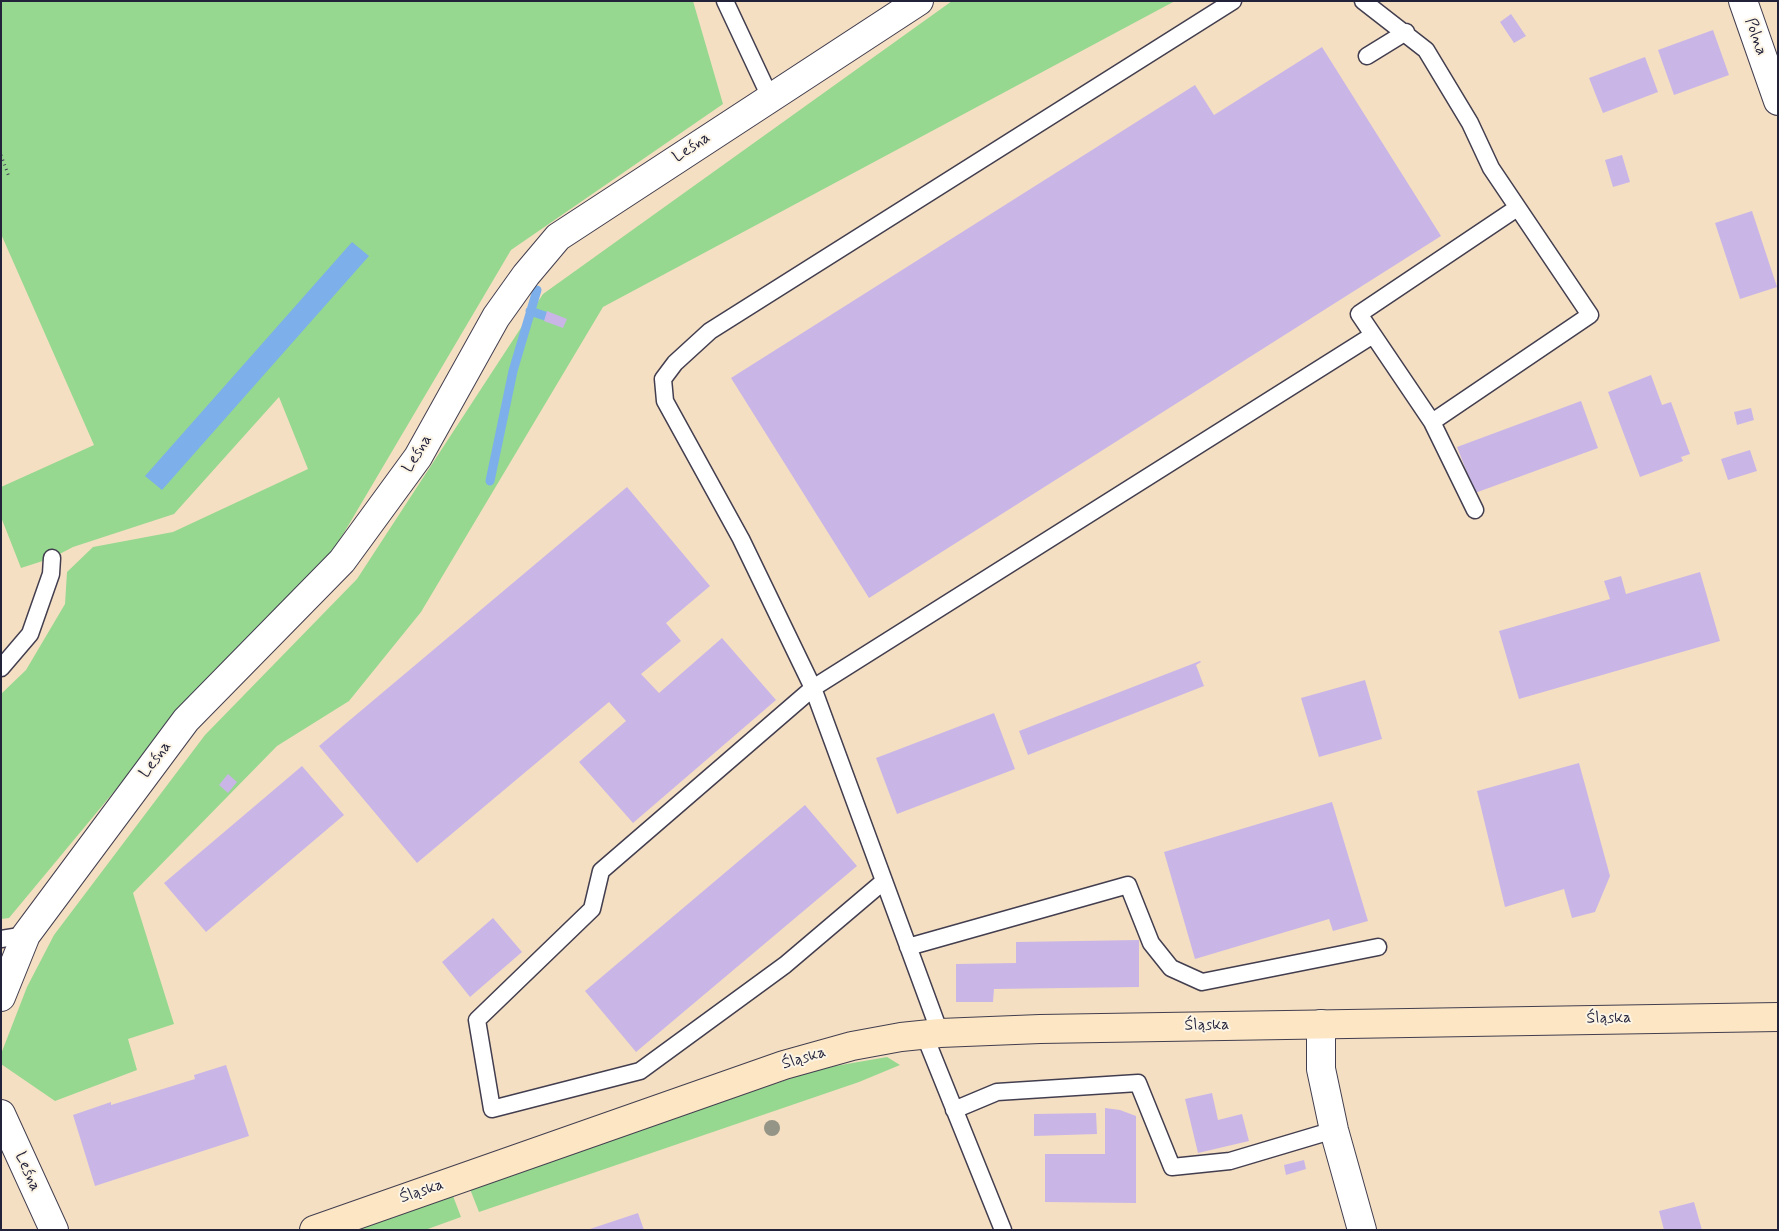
<!DOCTYPE html>
<html>
<head>
<meta charset="utf-8">
<style>
	body { margin:0 }
	#map { position:relative; width:1779px; height:1231px; overflow:hidden; background:#f5dfc2; font-family:Mynerve,sans-serif }
	canvas { display:block }
	.frame { position:absolute; inset:0; border:2px solid #22223b; pointer-events:none }
</style>
</head>
<body>
<div id="map">
<canvas width="1779" height="1231"></canvas>
<div class="frame"></div>
</div>
<script>
const context = document.querySelector('canvas').getContext('2d');
context.lineJoin = 'round';
function paint(path, color) { context.fillStyle = color; context.fill(path, 'evenodd'); }
const toPath = rows => new Path2D(rows.map(r => 'M' + r).join(''));
function stroke(path, color, width, dash) { context.strokeStyle = color; context.lineWidth = width; context.lineCap = dash ? 'butt' : 'round'; context.setLineDash(dash || []); context.stroke(path); }
function drawText(font, color, halo, rows, align = 'center') {
  context.font = font + ' Mynerve,sans-serif'; context.lineWidth = 4; context.setLineDash([]); context.textBaseline = 'middle'; context.strokeStyle = halo; context.fillStyle = color; for (const [text, x, y, turn = 0] of rows) {
    context.save(); context.translate(x, y); context.rotate((+turn || 0) * Math.PI / 180); context.textAlign = isNaN(turn) ? turn : align; if (halo) context.strokeText(text, 0, 0); context.fillText(text, 0, 0); context.restore();
  }
}
const green = toPath([
	[1,1,693,1,723,104,511,250,332,553,181,711,9,918,1,919,1,694,26,670,65,604,67,572,93,547,173,532,308,469,279,397,174,514,73,547,52,558,21,568,1,517,1,487,94,445,1,234],
	[952,1,1175,1,603,307,421,612,349,701,277,746,133,893,174,1024,128,1039,137,1070,55,1101,1,1064,1,1054,27,987,54,935,205,735,357,579,543,294],
	[887,1057,900,1065,859,1082,479,1212,470,1189,818,1069],
	[453,1196,461,1217,425,1230,355,1230]
]);
const water = toPath([
	[352,242,369,256,162,490,145,476]
]);
const stream = toPath([
	[530,311,545,316],
	[490,481,513,371,537,290]
]);
const building = toPath([
	[1511,14,1526,36,1514,43,1500,22],
	[1713,30,1729,75,1674,95,1658,50],
	[1322,47,1441,236,869,598,731,378,1195,85,1214,115],
	[1645,57,1658,92,1603,113,1589,78],
	[1622,155,1630,182,1613,187,1605,160],
	[1752,211,1777,287,1740,299,1715,223],
	[547,311,567,319,563,328,544,321],
	[1651,375,1662,405,1671,402,1690,454,1681,457,1683,461,1640,477,1608,392],
	[1581,401,1598,448,1475,493,1457,447],
	[1751,408,1754,420,1737,425,1734,412],
	[1750,450,1757,471,1728,480,1721,459],
	[627,487,710,586,666,623,681,641,641,674,659,693,722,638,776,700,633,823,579,762,626,721,609,702,417,863,319,746],
	[1700,572,1720,641,1519,699,1499,631,1610,599,1604,581,1621,576,1626,594],
	[1200,661,1201,662,1196,665,1204,686,1028,755,1019,731],
	[1365,680,1382,739,1319,757,1301,698],
	[994,713,1015,769,897,814,876,758],
	[1579,763,1610,876,1595,912,1572,918,1564,889,1505,907,1477,791],
	[302,766,344,815,206,932,164,883],
	[228,774,237,782,228,793,219,785],
	[1332,802,1368,921,1333,931,1329,919,1195,959,1164,852],
	[805,805,857,866,636,1052,585,991],
	[493,918,522,952,470,997,442,962],
	[1139,940,1139,987,994,989,993,1002,956,1002,956,964,1016,963,1016,942],
	[226,1065,249,1136,95,1186,73,1115,111,1102,111,1105,195,1079,194,1075],
	[1212,1093,1218,1120,1242,1114,1249,1141,1198,1153,1185,1099],
	[1105,1108,1120,1110,1136,1116,1136,1203,1045,1202,1045,1154,1105,1154],
	[1096,1113,1097,1134,1034,1136,1034,1114],
	[1304,1160,1306,1169,1286,1175,1284,1165],
	[1694,1202,1702,1230,1664,1230,1659,1211],
	[638,1213,644,1230,590,1230,590,1229]
]);
const path = toPath([
	[1,155,9,177]
]);
const service = toPath([
	[725,1,770,97],
	[1363,1,1426,50,1470,123,1491,168,1590,315,1432,422],
	[1367,56,1406,32],
	[1475,510,1432,422,1359,314,1517,208],
	[1,668,30,634,51,574,52,558],
	[884,881,785,965,640,1071,492,1109,477,1020,592,909,601,871,813,688,1373,335],
	[1,939,26,935],
	[908,947,1128,885,1151,943,1171,968,1202,982,1378,947],
	[940,1033,813,688,741,539,665,401,663,379,675,363,710,331,1233,1],
	[924,1034,1003,1230],
	[954,1110,997,1092,1138,1083,1172,1167,1230,1161,1334,1130]
]);
const minor = toPath([
	[1743,1,1778,101],
	[1,997,26,935,186,720,342,561,418,457,496,317,526,275,558,237,919,1],
	[1321,1024,1321,1069,1334,1130,1362,1230],
	[1,1114,54,1230]
]);
const secondary = toPath([
	[314,1230,784,1065,852,1046,901,1037,940,1033,1040,1029,1778,1017]
]);
const trees = [
	[772,1128]
];
const streetNames = [
	["Polna",1755,37,71],
	["Leśna",692,148,-34],
	["Leśna",418,454,-58],
	["Leśna",156,760,-53],
	["Śląska",1609,1019,-1],
	["Śląska",1207,1026,-1],
	["Śląska",804,1059,-17],
	["Leśna",27,1172,66],
	["Śląska",422,1192,-19]
];
paint(green, '#96d890');
paint(water, '#7db0ea');
stroke(stream, '#7db0ea', 9);
paint(building, '#c9b6e7');
stroke(service, '#423e4f', 19);
stroke(minor, '#423e4f', 30);
stroke(secondary, '#423e4f', 30);
stroke(path, '#423e4f', 3, [1, 4]);
stroke(service, '#fff', 16);
stroke(minor, '#fff', 28);
stroke(secondary, '#fce6c4', 28);
context.fillStyle = '#949586';
for (const [x, y] of trees) { context.beginPath(); context.arc(x, y, 8, 0, 2 * Math.PI); context.fill(); }
drawText('16px', '#22223b', '#fcf5e5', streetNames);
</script>
</body>
</html>
